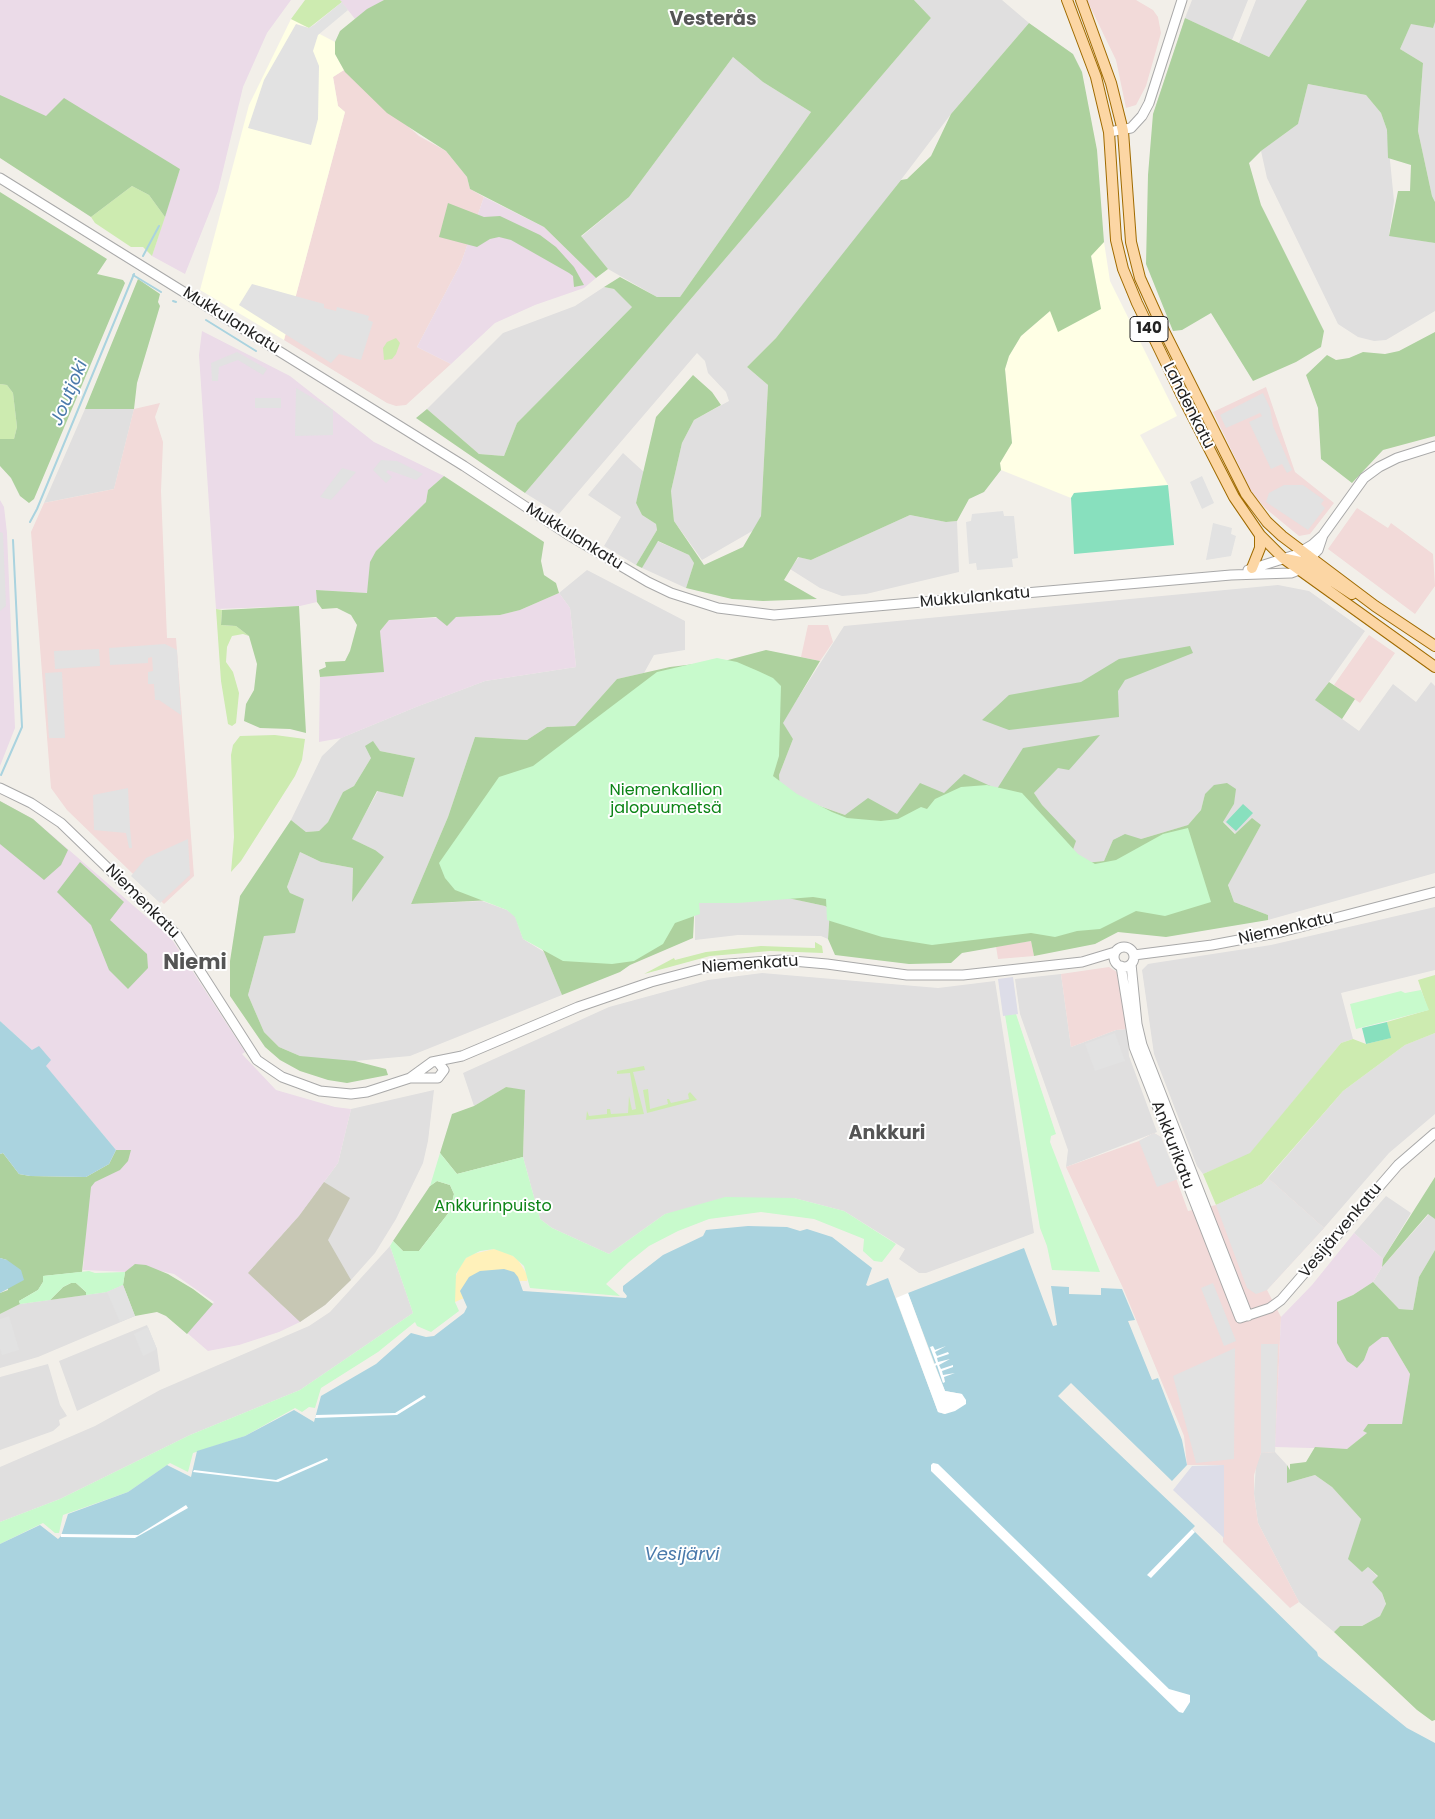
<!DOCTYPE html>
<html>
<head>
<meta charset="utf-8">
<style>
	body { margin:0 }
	canvas { display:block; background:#f2efe9 }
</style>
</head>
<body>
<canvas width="1435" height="1819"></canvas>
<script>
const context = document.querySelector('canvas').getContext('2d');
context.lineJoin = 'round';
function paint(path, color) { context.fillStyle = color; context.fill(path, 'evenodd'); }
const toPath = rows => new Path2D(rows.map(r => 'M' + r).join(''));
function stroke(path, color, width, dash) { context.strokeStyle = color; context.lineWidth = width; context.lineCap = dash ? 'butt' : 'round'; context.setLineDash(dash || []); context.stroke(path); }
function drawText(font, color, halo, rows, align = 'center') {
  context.font = font + ' Poppins,sans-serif'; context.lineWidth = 4; context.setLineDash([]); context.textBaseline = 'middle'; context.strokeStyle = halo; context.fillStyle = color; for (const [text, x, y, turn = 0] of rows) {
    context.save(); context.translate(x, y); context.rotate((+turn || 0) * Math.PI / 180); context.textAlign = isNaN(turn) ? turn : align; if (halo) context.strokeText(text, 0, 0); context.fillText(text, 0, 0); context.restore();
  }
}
const residential = toPath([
	[914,0,1002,0,1029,23,951,114,840,260,776,338,747,367,768,385,761,516,754,530,702,560,674,521,671,491,682,443,694,420,729,401,726,392,708,373,705,361,697,353,559,514,525,493,931,18],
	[1192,0,1248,0,1232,40,1185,18],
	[1256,0,1307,0,1269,57,1239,43],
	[1435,22,1435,202,1432,196,1418,131,1423,63,1400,49,1411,23,1432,28],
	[733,57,763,82,811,112,680,297,657,297,608,269,581,237,629,197],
	[1308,84,1366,95,1381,113,1387,130,1394,201,1389,235,1435,243,1435,311,1386,340,1374,341,1358,337,1338,324,1267,178,1261,151,1298,124],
	[604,287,614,289,633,306,517,423,504,456,479,454,427,409,503,333,575,306],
	[85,409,134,409,114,489,44,503],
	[623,453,645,473,636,503,642,515,656,524,657,530,636,565,604,546,621,517,588,495],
	[910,515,946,522,957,521,959,572,866,594,842,596,820,588,790,569,799,557,811,560],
	[657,541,689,555,694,563,686,588,642,568],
	[587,570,685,621,685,650,654,655,644,673,617,679,575,726,547,727,527,740,475,737,448,817,411,904,482,901,507,910,515,916,523,939,544,952,562,995,410,1056,355,1061,323,1060,300,1056,279,1047,264,1032,248,995,264,936,290,893,287,887,300,852,321,862,353,868,352,901,375,850,351,839,378,791,403,797,415,758,380,751,373,742,371,758,354,786,343,792,328,822,319,831,306,832,291,820,322,756,341,738,416,707,485,681,576,667,570,608,559,593],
	[1278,585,1309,591,1365,631,1316,700,1359,731,1393,684,1416,702,1431,682,1435,686,1435,873,1268,920,1268,915,1234,902,1228,884,1261,825,1236,834,1223,821,1234,804,1205,794,1201,810,1188,825,1141,839,1113,840,1104,861,1076,864,1034,793,1058,767,1099,736,997,789,944,793,897,814,845,815,815,804,781,800,779,775,793,739,782,723,844,626],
	[764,893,825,906,830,909,828,939,821,936,738,935,695,940,695,897],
	[1435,907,1435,970,1341,993,1353,1039,1341,1043,1250,1154,1203,1174,1197,1166,1154,1054,1142,970,1148,964,1154,963,1271,945],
	[762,973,938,988,995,981,1034,1233,926,1273,919,1273,899,1259,905,1249,844,1211,794,1198,665,1214,609,1254,552,1228,540,1219,523,1157,525,1091,506,1087,474,1106,463,1073,609,1007,708,980],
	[1061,974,1071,1047,1116,1030,1127,1029,1129,1056,1157,1132,1066,1167,1068,1150,1020,1014,1015,979],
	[1435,1033,1435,1114,1389,1153,1324,1228,1268,1178,1343,1091,1405,1045],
	[434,1090,428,1141,423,1163,396,1219,375,1253,351,1280,325,1305,300,1322,248,1273,299,1216,338,1163,351,1109],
	[1386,1196,1411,1213,1383,1259,1354,1233],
	[1429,1214,1435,1219,1435,1250,1419,1277,1413,1310,1399,1309,1373,1282,1382,1267],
	[390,1246,413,1313,300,1390,190,1435,60,1499,0,1522,0,1467,95,1426,160,1390,309,1326,330,1312],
	[123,1285,135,1316,38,1357,0,1368,0,1314,20,1304,107,1292],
	[147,1325,157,1349,160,1371,77,1411,59,1361],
	[48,1364,60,1405,67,1416,59,1420,60,1425,53,1431,0,1450,0,1377],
	[1275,1452,1287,1465,1287,1483,1315,1475,1332,1487,1361,1519,1349,1559,1362,1572,1368,1567,1378,1577,1372,1582,1382,1593,1386,1605,1380,1616,1362,1626,1340,1626,1334,1632,1299,1602,1258,1523,1254,1494,1256,1465,1261,1453]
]);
const commercial = toPath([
	[1087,0,1136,0,1153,10,1158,17,1161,33,1146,86,1136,105,1126,108,1116,60],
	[344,70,419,136,446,151,467,177,470,189,484,197,461,263,417,347,451,364,406,405,396,406,387,403,284,340,345,112,338,106,333,77],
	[1266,387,1295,472,1334,503,1310,534,1299,536,1265,508,1252,493,1213,412],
	[160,403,155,417,163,442,161,491,167,638,176,638,194,876,164,904,67,810,51,788,31,532,44,503,114,489,134,409],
	[1357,508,1388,528,1391,523,1433,554,1435,586,1415,614,1328,549],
	[808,625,828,625,833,642,820,661,801,657],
	[1369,635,1395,653,1360,703,1334,685],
	[1031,941,1034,956,998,959,996,946],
	[1109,967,1117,972,1127,1029,1116,1030,1071,1047,1061,974],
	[1154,1133,1161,1137,1188,1211,1216,1205,1262,1184,1268,1178,1324,1228,1267,1290,1281,1317,1275,1452,1261,1453,1254,1475,1254,1494,1258,1523,1299,1602,1290,1608,1223,1542,1224,1465,1187,1465,1184,1436,1123,1288,1066,1167,1139,1141]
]);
const industrial = toPath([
	[0,0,291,0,267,33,243,87,218,191,185,274,152,256,180,169,96,122,0,123],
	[340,0,384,0,355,19],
	[484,197,544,227,596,278,584,288,535,305,495,323,451,364,417,347,461,263],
	[202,331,290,376,374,442,444,476,428,490,426,502,376,551,367,593,316,590,317,602,300,606,216,609,199,355],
	[0,500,4,507,7,533,15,728,0,766],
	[559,593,570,608,576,667,485,681,416,707,341,738,319,742,320,677,383,672,380,631,389,620,500,615,520,610],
	[0,801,33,819,171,938,245,1052,242,1054,276,1090,335,1107,351,1109,338,1163,299,1216,248,1273,300,1322,279,1332,239,1345,208,1351,186,1332,214,1302,174,1274,133,1265,129,1272,83,1270,89,1180,130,1151,116,1150,32,1050,0,1021],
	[1354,1233,1383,1259,1382,1267,1373,1282,1353,1295,1337,1302,1364,1360,1369,1347,1382,1336,1388,1337,1410,1374,1402,1425,1368,1424,1363,1431,1367,1433,1347,1449,1275,1447,1281,1317,1312,1285]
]);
const education = toPath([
	[291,19,335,42,335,54,344,70,333,77,338,106,345,112,284,340,200,290,249,105],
	[1104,242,1110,281,1177,416,1140,435,1168,485,1074,493,1071,498,1001,470,1000,463,1012,443,1005,369,1009,356,1021,336,1050,311,1101,309,1091,255]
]);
const construction = toPath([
	[324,1182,350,1198,328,1240,351,1280,325,1305,300,1322,248,1273,299,1216]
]);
const grass = toPath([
	[305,0,340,0,342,2,309,28,291,19],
	[132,186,149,195,165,217,152,256,143,247,131,247,95,223,91,217],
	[396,338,400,343,396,354,392,359,384,360,383,348,387,342],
	[0,384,7,385,13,393,17,427,14,439,0,439],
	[216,609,222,610,221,625,236,626,249,636,243,634,232,636,227,647,226,662,233,672,239,693,236,723,232,726,228,724,221,681],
	[275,735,305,739,302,760,295,776,241,861,231,872,234,837,231,755,233,745,240,736],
	[815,942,822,946,823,953,770,951,710,956,644,974,674,958,675,960,706,952,761,946,815,948],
	[1435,975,1435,1033,1405,1045,1343,1091,1262,1184,1216,1205,1203,1174,1250,1153,1341,1043,1353,1039,1366,1044,1390,1038,1387,1022,1428,1010,1418,980],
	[644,1066,645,1070,633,1072,644,1114,586,1120,587,1111,589,1116,607,1114,607,1109,610,1109,611,1114,628,1113,629,1096,632,1110,636,1109,630,1073,617,1074,617,1071],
	[648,1089,650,1109,668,1104,667,1099,669,1099,671,1103,689,1099,688,1094,690,1092,697,1100,647,1113,643,1090]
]);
const forest = toPath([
	[384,0,914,0,931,18,525,493,416,418,427,409,479,454,504,456,517,423,632,307,614,289,604,287,620,277,657,297,680,297,811,112,763,82,733,57,629,197,581,236,608,269,596,278,544,227,470,189,467,177,446,151,387,113,345,72,335,54,335,42,340,31,367,9],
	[1307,0,1435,0,1435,22,1433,28,1411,24,1400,49,1423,63,1418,131,1432,196,1435,202,1435,243,1389,236,1398,191,1410,191,1411,165,1388,158,1387,130,1381,113,1366,95,1308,84,1298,124,1261,151,1249,163,1261,205,1324,331,1321,347,1296,362,1253,381,1211,313,1182,330,1173,331,1146,264,1148,175,1153,114,1185,18,1269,57],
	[1029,23,1073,54,1082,72,1097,150,1104,242,1091,256,1101,309,1058,332,1050,311,1021,336,1009,356,1005,369,1012,443,1000,463,1001,470,984,492,969,499,957,521,946,522,910,515,811,560,798,557,784,580,817,599,763,601,732,599,686,588,694,563,689,555,658,541,642,568,636,565,657,530,656,524,642,515,636,503,656,417,693,375,712,392,721,405,694,420,682,443,671,491,674,521,704,565,743,547,761,516,768,385,747,367,776,338,901,180,907,179,931,156,951,114],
	[0,95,46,116,64,98,180,169,165,217,149,195,132,186,91,217,0,158],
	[0,192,107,259,97,274,123,280,125,283,34,499,29,503,20,496,11,478,0,466,0,439,14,439,17,427,13,393,7,385,0,384],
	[448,203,484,217,500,216,540,235,556,247,574,267,584,285,574,287,573,276,569,273,511,240,499,237,490,239,477,247,439,237],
	[138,279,160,294,158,302,160,306,137,383,134,409,85,409],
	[1435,332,1435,436,1383,450,1352,483,1321,459,1318,408,1306,375,1327,355,1336,360,1349,358,1363,352,1385,354,1399,351],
	[444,476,544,542,541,561,544,575,556,583,559,593,520,610,500,615,456,617,447,626,436,617,389,620,380,631,384,672,320,677,319,670,326,667,325,662,345,661,350,651,357,625,351,615,337,608,322,609,317,602,316,590,367,593,370,562,376,551,426,502,428,490],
	[299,606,306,733,290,729,260,728,244,721,246,704,254,690,257,664,249,636,236,626,221,625,222,610],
	[1190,646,1193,653,1125,680,1118,691,1119,717,1009,730,982,720,1009,695,1081,682,1119,659],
	[766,650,820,661,783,723,793,739,779,775,781,800,814,804,845,815,868,798,897,814,920,783,944,793,964,774,997,789,1023,748,1100,735,1069,770,1058,768,1034,793,1042,805,1076,841,1070,858,1076,864,1104,861,1113,840,1125,834,1141,839,1188,825,1201,810,1205,794,1214,785,1227,783,1236,789,1234,804,1223,822,1235,834,1252,818,1261,825,1228,885,1234,902,1268,915,1268,920,1166,937,1118,932,1095,944,1034,956,1031,941,962,953,951,963,909,964,835,955,828,939,830,909,825,906,764,893,695,898,693,938,630,965,620,972,562,995,544,952,514,899,411,904,448,817,475,737,527,740,547,727,575,726,617,679,670,667,728,660],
	[1329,682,1355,699,1342,719,1315,700],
	[373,741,380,751,415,758,403,797,377,791,352,839,375,850,384,857,352,902,353,868,321,862,300,852,287,887,290,893,304,899,295,933,264,936,248,995,264,1032,279,1047,300,1056,355,1061,386,1069,388,1075,347,1083,328,1080,300,1071,280,1060,265,1047,230,996,230,961,240,896,291,820,306,832,319,831,328,822,343,792,354,786,371,758,365,746],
	[0,801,33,819,68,850,61,865,44,880,0,844],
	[80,862,124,902,110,920,147,954,148,968,128,989,109,970,91,925,57,892],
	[506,1087,525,1090,523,1157,457,1174,440,1153,452,1114,474,1106],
	[116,1150,131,1150,128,1161,120,1170,95,1182,91,1187,82,1272,43,1276,43,1282,38,1290,19,1301,20,1304,0,1314,0,1293,8,1290,7,1260,0,1258,0,1154,3,1153,19,1174,30,1176,86,1177,109,1164],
	[1435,1177,1435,1219,1428,1214,1382,1267,1383,1259],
	[437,1181,450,1185,454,1194,450,1211,419,1251,403,1251,393,1241,430,1186],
	[1435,1250,1435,1720,1432,1721,1417,1710,1334,1632,1340,1626,1362,1626,1380,1616,1386,1604,1382,1593,1372,1582,1378,1576,1368,1567,1362,1572,1348,1559,1361,1519,1332,1487,1315,1475,1287,1483,1287,1465,1290,1470,1290,1464,1306,1462,1315,1447,1347,1449,1367,1433,1363,1431,1368,1424,1402,1424,1410,1374,1388,1337,1382,1337,1369,1347,1364,1360,1357,1368,1347,1361,1337,1343,1337,1302,1353,1295,1373,1282,1399,1309,1413,1310,1419,1277],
	[135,1264,146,1265,168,1274,193,1289,213,1304,187,1334,166,1316,157,1312,135,1316,123,1285,125,1272],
	[71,1283,76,1283,86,1292,86,1295,50,1300,63,1287]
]);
const sand = toPath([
	[494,1249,509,1253,518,1260,528,1276,527,1281,518,1281,518,1277,462,1293,464,1298,455,1302,454,1281,460,1266,466,1258,473,1254]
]);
const park = toPath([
	[717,658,737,662,758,671,773,678,781,686,779,756,773,776,797,794,832,812,847,818,881,821,898,819,921,807,927,809,935,799,961,787,987,785,1022,793,1078,854,1095,864,1116,860,1163,834,1188,828,1211,902,1165,916,1136,911,1100,929,1077,931,1055,937,1031,933,932,945,882,937,827,920,826,899,813,897,738,903,699,903,700,914,675,923,663,944,634,961,612,964,563,961,523,939,515,917,507,910,455,890,445,878,439,863,499,777,533,766,657,672],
	[1421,990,1429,1010,1356,1029,1350,1004,1401,991,1405,993],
	[1016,1014,1056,1134,1051,1136,1050,1142,1100,1272,1052,1270,1047,1246,1040,1228,1005,1015],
	[440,1153,457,1174,523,1157,540,1219,552,1228,609,1254,665,1214,725,1197,794,1198,844,1211,896,1244,882,1262,874,1261,863,1251,864,1239,814,1219,761,1212,709,1219,678,1231,649,1246,629,1262,606,1284,620,1296,530,1288,524,1266,513,1256,494,1249,480,1251,466,1258,456,1274,455,1302,459,1311,431,1332,417,1326,415,1322,378,1352,321,1388,315,1408,309,1407,302,1412,295,1408,245,1436,193,1453,188,1472,170,1463,128,1492,63,1515,59,1533,55,1533,43,1523,0,1544,0,1522,60,1499,190,1435,300,1390,413,1313,390,1246,393,1241,403,1251,419,1251,450,1211,454,1194,450,1185,437,1181,430,1186],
	[89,1271,95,1273,125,1272,123,1285,107,1292,86,1295,86,1292,76,1283,71,1283,63,1287,50,1300,20,1304,19,1301,38,1290,43,1282,43,1276]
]);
const pitch = toPath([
	[1168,485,1174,545,1074,554,1071,498,1074,493],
	[1243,804,1253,813,1236,831,1226,822],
	[1387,1022,1391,1038,1366,1044,1362,1028]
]);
const parking = toPath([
	[342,2,348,10,318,35,313,51,319,66,318,119,311,145,248,128,264,80,296,24,309,28,314,25],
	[252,284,324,304,324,308,336,311,337,307,369,316,368,320,373,322,361,360,339,354,331,363,239,305],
	[237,352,267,369,263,375,238,360,219,367,218,381,212,381,211,363],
	[296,388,333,410,333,435,295,436],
	[1263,393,1270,408,1273,426,1292,470,1287,473,1282,464,1271,469,1249,422,1262,416,1260,413,1226,428,1220,415],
	[255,398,281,398,281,408,255,408],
	[381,460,397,461,423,474,416,480,388,470,386,472,392,477,386,483,373,470],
	[342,468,356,472,331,500,320,497],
	[1202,476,1214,503,1202,509,1190,482],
	[1284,485,1303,485,1324,500,1321,504,1325,508,1308,530,1266,502,1269,493],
	[1003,511,1004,516,1014,516,1018,558,1012,559,1013,567,977,570,976,563,969,564,966,522,971,521,972,514],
	[1213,523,1232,528,1231,534,1236,536,1231,556,1206,560],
	[0,532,3,533,6,606,0,611],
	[165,644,177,650,181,715,159,700,155,700,154,684,148,684,148,672,153,671,152,657,148,658,148,663,110,665,109,648],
	[99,649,100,666,55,669,54,651],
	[62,672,65,738,49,738,45,673],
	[128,788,130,828,132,848,129,848,126,833,94,830,93,795],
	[188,839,190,875,160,903,131,876,146,858],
	[1115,1033,1125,1061,1095,1071,1085,1044],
	[1154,1133,1161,1137,1178,1179,1157,1187,1139,1141],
	[1268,1178,1324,1228,1267,1290,1256,1294,1247,1288,1216,1205,1262,1184],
	[1213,1283,1236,1341,1224,1346,1201,1288],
	[123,1285,135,1316,120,1322,107,1292],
	[9,1316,19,1350,2,1355,0,1348,0,1319],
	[148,1327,157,1349,143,1356,134,1334],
	[1261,1344,1278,1344,1275,1452,1261,1453],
	[1235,1348,1234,1459,1196,1463,1173,1376]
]);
const plaza = toPath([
	[1013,977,1018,1014,1003,1016,998,979],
	[1224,1465,1224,1538,1173,1490,1192,1466]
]);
const water = toPath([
	[0,1021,32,1050,39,1046,51,1060,46,1066,116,1150,109,1164,86,1177,30,1176,19,1174,3,1153,0,1154],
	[748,1226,787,1227,800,1231,807,1229,832,1237,872,1268,866,1285,868,1286,888,1278,938,1412,945,1414,962,1394,945,1391,908,1293,1024,1248,1053,1326,1057,1325,1051,1286,1069,1287,1069,1294,1101,1295,1101,1288,1122,1289,1135,1320,1128,1321,1152,1380,1158,1378,1182,1440,1187,1465,1172,1481,1071,1383,1058,1396,1195,1526,1192,1529,1317,1652,1318,1656,1407,1728,1435,1743,1435,1819,0,1819,0,1544,40,1525,58,1539,61,1536,68,1514,128,1492,167,1465,191,1477,197,1451,245,1436,294,1410,314,1422,321,1396,376,1364,411,1333,426,1337,434,1336,464,1313,467,1307,460,1291,469,1277,480,1271,504,1269,514,1272,518,1277,523,1291,626,1298,627,1296,623,1291,623,1286,663,1255,703,1236,706,1230],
	[0,1258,7,1260,21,1270,24,1280,0,1293]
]);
const pier = toPath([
	[908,1293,934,1364,936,1363,930,1347,933,1346,935,1350,946,1346,935,1352,937,1356,948,1352,949,1354,937,1358,938,1362,950,1359,939,1365,941,1369,953,1365,953,1367,942,1371,943,1375,955,1373,944,1377,945,1382,943,1383,937,1365,935,1366,945,1391,962,1394,966,1400,966,1404,955,1411,945,1414,938,1412,896,1298],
	[424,1395,426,1397,397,1415,315,1418,316,1415,395,1413],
	[327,1458,328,1460,278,1482,193,1472,194,1470,276,1480],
	[933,1463,938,1464,1169,1689,1190,1695,1190,1702,1183,1713,1179,1712,931,1471,931,1465],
	[186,1505,188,1508,135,1538,61,1537,61,1534,138,1535],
	[1192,1529,1195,1532,1151,1578,1147,1575]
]);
const stream = toPath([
	[143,256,159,226],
	[133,275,161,292],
	[173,301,176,302],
	[206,320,256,351],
	[30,522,37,509,134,274],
	[1,775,22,727,13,540]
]);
const minor = toPath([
	[1109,132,1131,128,1142,116,1149,103,1182,0],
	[0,178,464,466,567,534,648,582,671,593,718,608,774,615,1231,575,1291,573,1299,570,1318,550,1323,535],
	[1248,570,1295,555,1312,545,1323,535,1364,478,1379,467,1397,458,1435,446],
	[0,788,31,803,61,823,177,935,257,1060,282,1077,320,1091,351,1094,367,1092,410,1078,438,1078,444,1070,438,1062],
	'1114 957a10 10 0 1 1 20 0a10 10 0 1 1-20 0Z',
	[1134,955,1212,945,1281,932,1435,892],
	[1131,964,1137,1024,1142,1045,1248,1316],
	[1121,966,1134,1047,1240,1318,1270,1308,1281,1300,1398,1165,1435,1133],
	[410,1078,432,1062,462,1056,578,1007,651,982,716,965,781,960,827,964,907,975,963,975,1082,962,1115,952]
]);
const major = toPath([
	[1067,0,1096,77,1109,132,1116,240,1123,269,1137,303,1181,394,1234,497,1260,535,1283,558,1435,667],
	[1081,0,1111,83,1123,131,1131,242,1140,278,1164,331,1246,494,1267,522,1282,536,1375,606,1435,646],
	[1286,559,1305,563,1352,594],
	[1252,568,1260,548,1260,535]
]);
const shields = [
	[1149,329,38]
];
const shieldNames = [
	["140",1149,329]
];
const streetNames = [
	["Mukkulankatu",231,321,32],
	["Lahdenkatu",1188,406,63],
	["Mukkulankatu",574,537,32],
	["Mukkulankatu",975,598,-5],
	["Niemenkatu",142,902,45],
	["Niemenkatu",1286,929,-13],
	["Niemenkatu",750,965,-4],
	["Ankkurikatu",1172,1145,69],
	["Vesijärvenkatu",1341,1231,-50]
];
const parkNames = [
	["Niemenkallion",666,791],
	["jalopuumetsä",666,809],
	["Ankkurinpuisto",493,1207]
];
const waterNames = [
	["Joutjoki",70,393,-67],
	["Vesijärvi",682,1555]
];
const quarterNames = [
	["Vesterås",713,20],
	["Ankkuri",887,1134]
];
const districtNames = [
	["Niemi",195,964]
];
paint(residential, '#e0dfdf');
paint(commercial, '#f2dad9');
paint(industrial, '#ebdbe8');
paint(education, '#ffffe5');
paint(construction, '#c7c7b4');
paint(grass, '#cdebb0');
paint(forest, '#add19e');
paint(sand, '#fff1ba');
paint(park, '#c8facc');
paint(pitch, '#88e0be');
paint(parking, '#e2e2e2');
paint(plaza, '#dddde8');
paint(water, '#aad3df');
paint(pier, '#fff');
stroke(stream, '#aad3df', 2);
stroke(minor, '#a9a9a9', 11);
stroke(major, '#a06b00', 12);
stroke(minor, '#fff', 9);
stroke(major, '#fcd6a4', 10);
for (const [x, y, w] of shields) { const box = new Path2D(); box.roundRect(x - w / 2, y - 12.5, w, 25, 4); context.fillStyle = '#fff'; context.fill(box); stroke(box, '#222', 1); }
drawText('bold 15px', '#222', null, shieldNames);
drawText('16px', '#222', '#fff', streetNames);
drawText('16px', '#0c8416', '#fff', parkNames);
drawText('italic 18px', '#4a7aab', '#fff', waterNames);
drawText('bold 19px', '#555', '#fff', quarterNames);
drawText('bold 21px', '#555', '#fff', districtNames);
</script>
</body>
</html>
